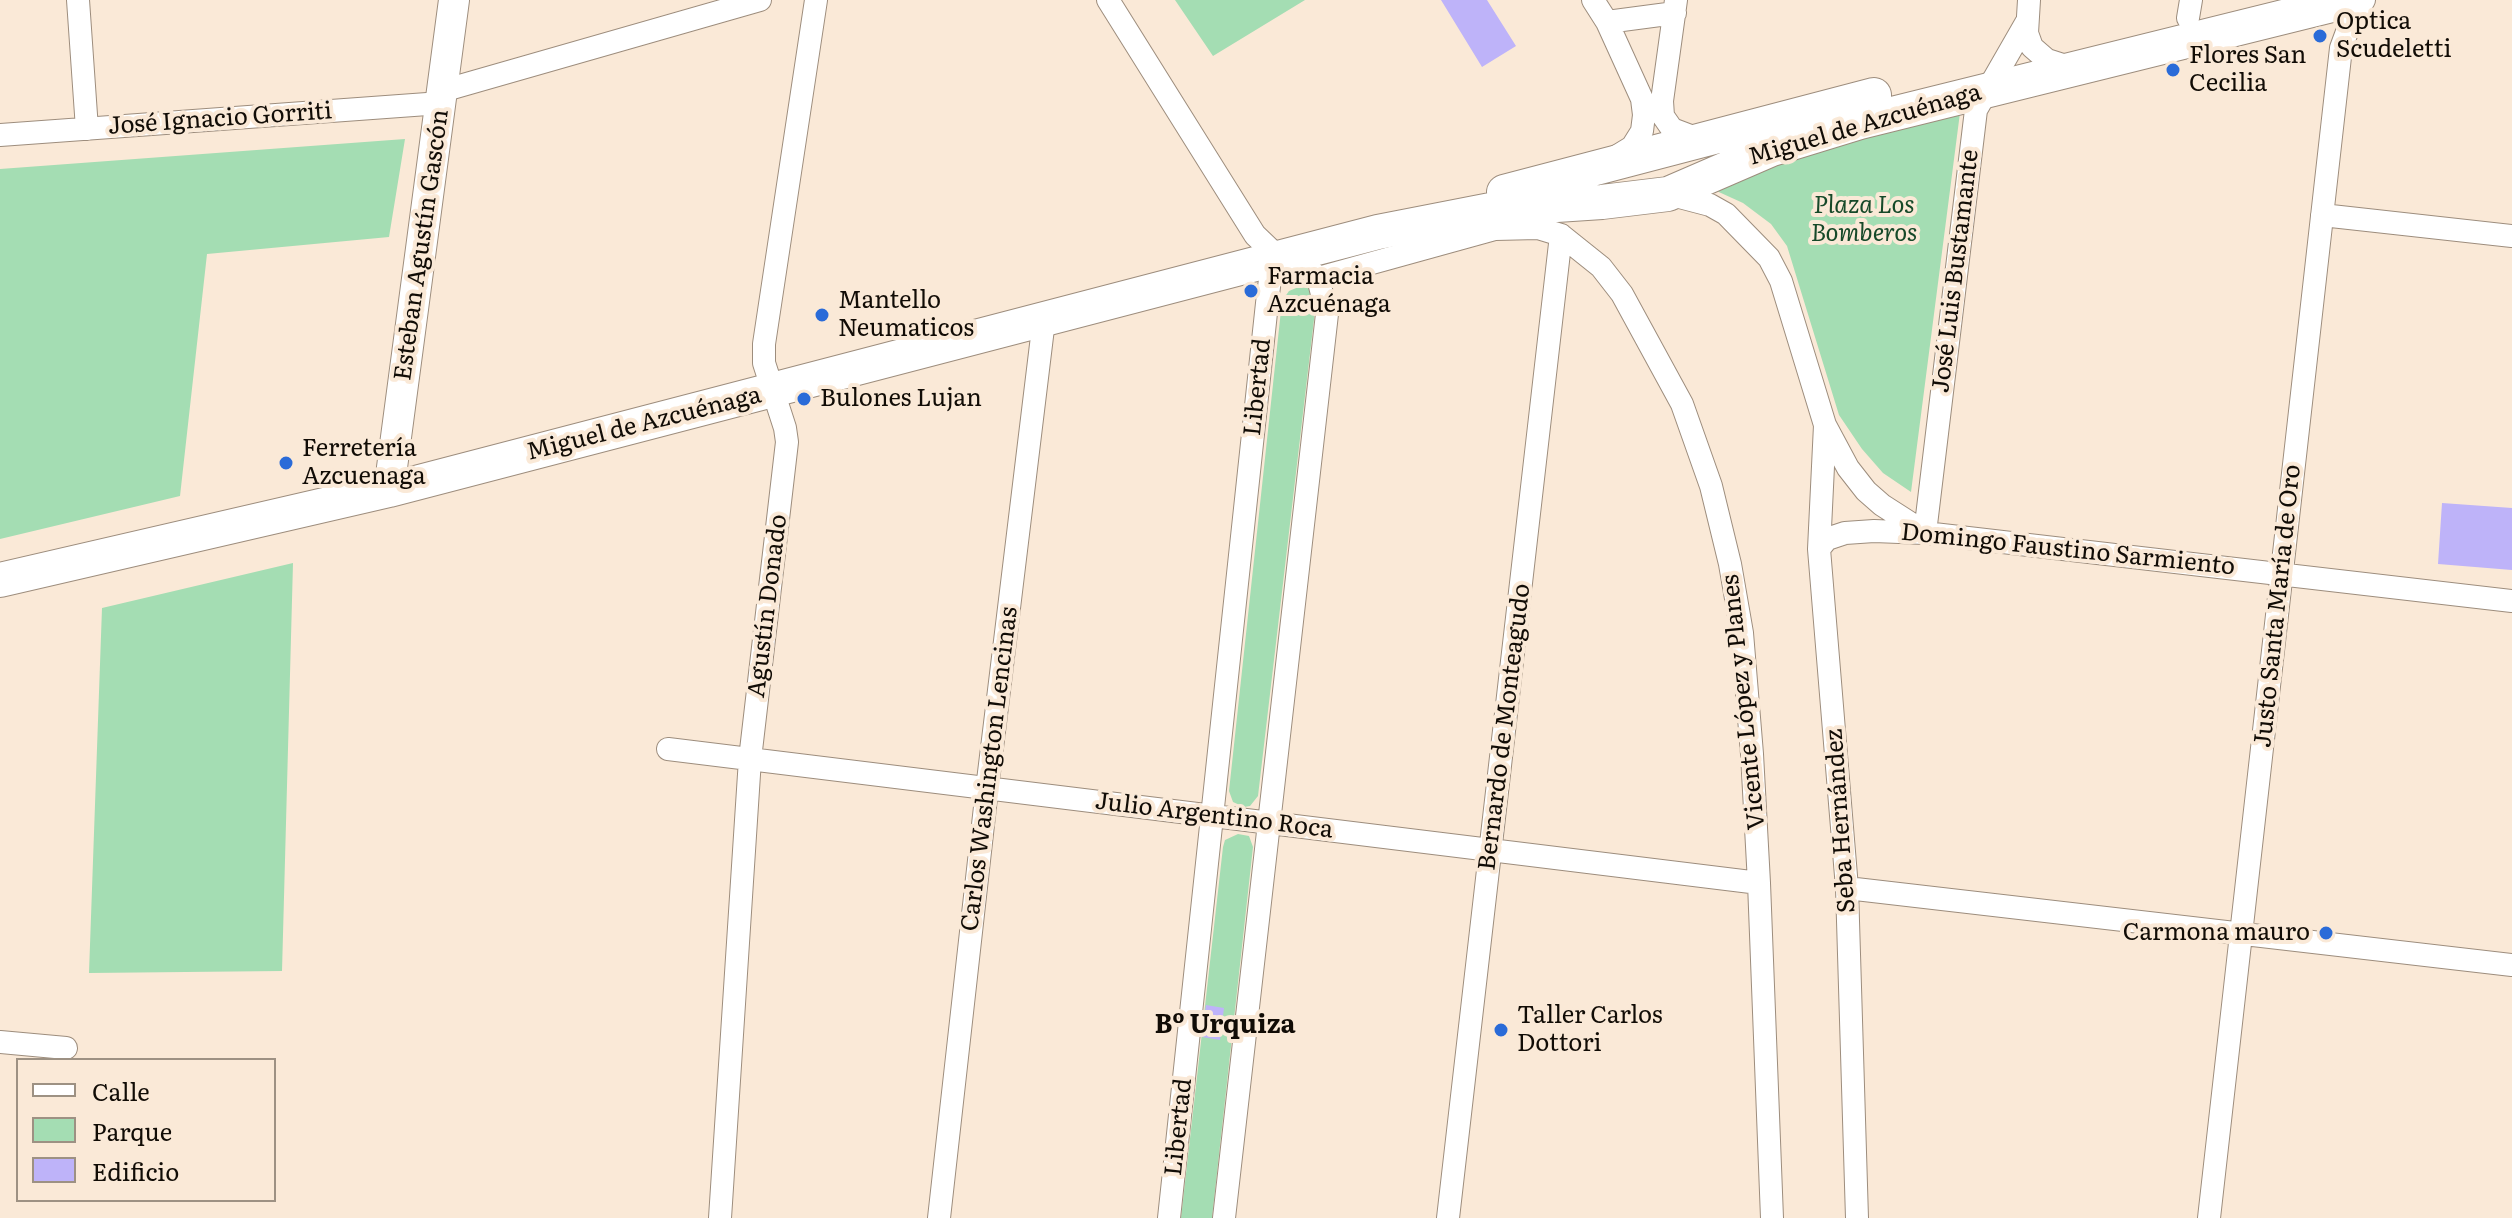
<!DOCTYPE html>
<html>
<head>
<meta charset="utf-8">
<style>
	body { margin:0 }
	#map { position:relative; width:2512px; height:1218px; overflow:hidden; background:#fae9d7; font-family:Literata,serif }
	canvas { display:block }
	.legend { position:absolute; left:16px; top:1058px; width:260px; height:144px; box-sizing:border-box; background:#fae9d7; border:2px solid #9d9183; margin:0; padding:10px 14px; list-style:none; font-size:24px; color:#110c06 }
	.legend li { display:flex; align-items:center; gap:16px; height:40px }
	.legend b { width:40px; border:2px solid #9d9183 }
</style>
</head>
<body>
<div id="map">
<canvas width="2512" height="1218"></canvas>
<ul class="legend">
<li><b style="height:10px;background:#fff"></b>Calle</li>
<li><b style="height:22px;background:#a4ddb3"></b>Parque</li>
<li><b style="height:22px;background:#beb3f9"></b>Edificio</li>
</ul>
</div>
<script>
const context = document.querySelector('canvas').getContext('2d');
context.lineJoin = 'round';
function paint(path, color) { context.fillStyle = color; context.fill(path, 'evenodd'); }
const toPath = rows => new Path2D(rows.map(r => 'M' + r).join(''));
function stroke(path, color, width, dash) { context.strokeStyle = color; context.lineWidth = width; context.lineCap = dash ? 'butt' : 'round'; context.setLineDash(dash || []); context.stroke(path); }
function drawText(font, color, halo, rows, align = 'center') {
  context.font = font + ' Literata,serif'; context.lineWidth = 8; context.setLineDash([]); context.textBaseline = 'middle'; context.strokeStyle = halo; context.fillStyle = color; for (const [text, x, y, turn = 0] of rows) {
    context.save(); context.translate(x, y); context.rotate((+turn || 0) * Math.PI / 180); context.textAlign = isNaN(turn) ? turn : align; if (halo) context.strokeText(text, 0, 0); context.fillText(text, 0, 0); context.restore();
  }
}
const green = toPath([
	[1175,0,1305,0,1213,56],
	[1961,105,1911,492,1883,473,1862,449,1839,415,1787,246,1771,224,1743,203,1710,188,1762,165],
	[405,139,389,237,207,254,180,496,0,539,0,169],
	[1301,286,1310,289,1315,302,1315,311,1258,796,1250,806,1244,807,1233,802,1229,791,1282,301,1289,291],
	[293,563,282,971,89,973,102,608],
	[1238,834,1249,836,1253,847,1212,1218,1181,1218,1223,847,1225,840]
]);
const building = toPath([
	[1441,0,1487,0,1516,46,1482,67],
	[2442,503,2512,508,2512,570,2438,564],
	[1206,1005,1224,1008,1220,1040,1202,1037]
]);
const street = toPath([
	[78,0,87,129],
	[1108,0,1255,235,1279,258],
	[1593,0,1607,22,1642,99,1644,115,1642,131,1632,147,1614,158],
	[1676,0,1662,101,1663,116,1672,129,1701,140],
	[2029,0,2027,33,2032,47,2047,60,2072,68],
	[2188,18,2191,0],
	[1607,22,1675,13],
	[442,91,760,0],
	[0,135,441,103],
	[1668,194,1710,205,1726,214,1769,258,1781,281,1825,425,1848,468,1866,491,1882,505,1921,530],
	[2322,215,2512,236],
	[1318,278,1495,229,1538,228,1561,235,1601,267,1622,294,1682,404,1711,486,1730,564,1742,633,1752,754,1759,883,1772,1218],
	[1825,425,1819,549,1847,888,1857,1218],
	[1925,533,1976,110,2026,23],
	[1819,549,1827,539,1845,533,1874,531,1925,533,2512,601],
	[668,749,1759,883],
	[1847,888,2512,965],
	[0,1042,66,1048],
	[720,1218,750,759,787,442,785,428,764,363,764,344,816,0],
	[939,1218,987,789,1044,320],
	[1169,1218,1268,294,1271,273,1279,258],
	[1224,1218,1327,314,1318,278,1309,269],
	[1448,1218,1561,235],
	[2209,1218,2341,48,2351,21,2364,0]
]);
const secondary = toPath([
	[389,490,454,0]
]);
const primary = toPath([
	[1504,192,1874,95],
	[0,580,389,490,1378,232,1496,209,1602,202,1668,194,1772,149,1860,122,2352,0]
]);
const markers = [
	[2320,36,8,"#2a6bd8"],
	[2173,70,8,"#2a6bd8"],
	[1251,291,8,"#2a6bd8"],
	[822,315,8,"#2a6bd8"],
	[804,399,8,"#2a6bd8"],
	[286,463,8,"#2a6bd8"],
	[2326,933,8,"#2a6bd8"],
	[1501,1030,8,"#2a6bd8"]
];
const poiNames = [
	["Optica",2336,22],
	["Scudeletti",2336,50],
	["Flores San",2189,56],
	["Cecilia",2189,84],
	["Farmacia",1267,277],
	["Azcuénaga",1267,305],
	["Mantello",838,301],
	["Neumaticos",838,329],
	["Bulones Lujan",820,399],
	["Ferretería",302,449],
	["Azcuenaga",302,477],
	["Carmona mauro",2310,933,"right"],
	["Taller Carlos",1517,1016],
	["Dottori",1517,1044]
];
const streetNames = [
	["José Ignacio Gorriti",220,119,-4],
	["Miguel de Azcuénaga",1865,125,-16],
	["Esteban Agustín Gascón",422,245,-82],
	["José Luis Bustamante",1956,271,-83],
	["Libertad",1258,387,-84],
	["Miguel de Azcuénaga",644,424,-14],
	["Domingo Faustino Sarmiento",2068,550,6],
	["Agustín Donado",768,606,-83],
	["Justo Santa María de Oro",2278,606,-84],
	["Vicente López y Planes",1744,702,-96],
	["Bernardo de Monteagudo",1505,727,-83],
	["Carlos Washington Lencinas",990,769,-83],
	["Julio Argentino Roca",1214,816,7],
	["Seba Hernández",1841,821,-94],
	["Libertad",1179,1127,-84]
];
const parkNames = [
	["Plaza Los",1864,206],
	["Bomberos",1864,234]
];
const neighbourhoodNames = [
	["Bº Urquiza",1225,1025]
];
paint(green, '#a4ddb3');
paint(building, '#beb3f9');
stroke(street, '#9d8d7d', 24);
stroke(secondary, '#9d8d7d', 32);
stroke(primary, '#9d8d7d', 36);
stroke(street, '#fff', 22);
stroke(secondary, '#fff', 30);
stroke(primary, '#fff', 34);
for (const [x, y, r, color] of markers) { const dot = new Path2D(); dot.arc(x, y, r, 0, 2 * Math.PI); context.fillStyle = color; context.fill(dot); stroke(dot, '#fae9d7', 3); }
drawText('24px', '#110c06', '#fae9d7', poiNames, 'left');
drawText('24px', '#110c06', '#fae9d7', streetNames);
drawText('italic 24px', '#164929', '#fae9d7', parkNames);
drawText('bold 26px', '#110c06', '#fae9d7', neighbourhoodNames);
</script>
</body>
</html>
